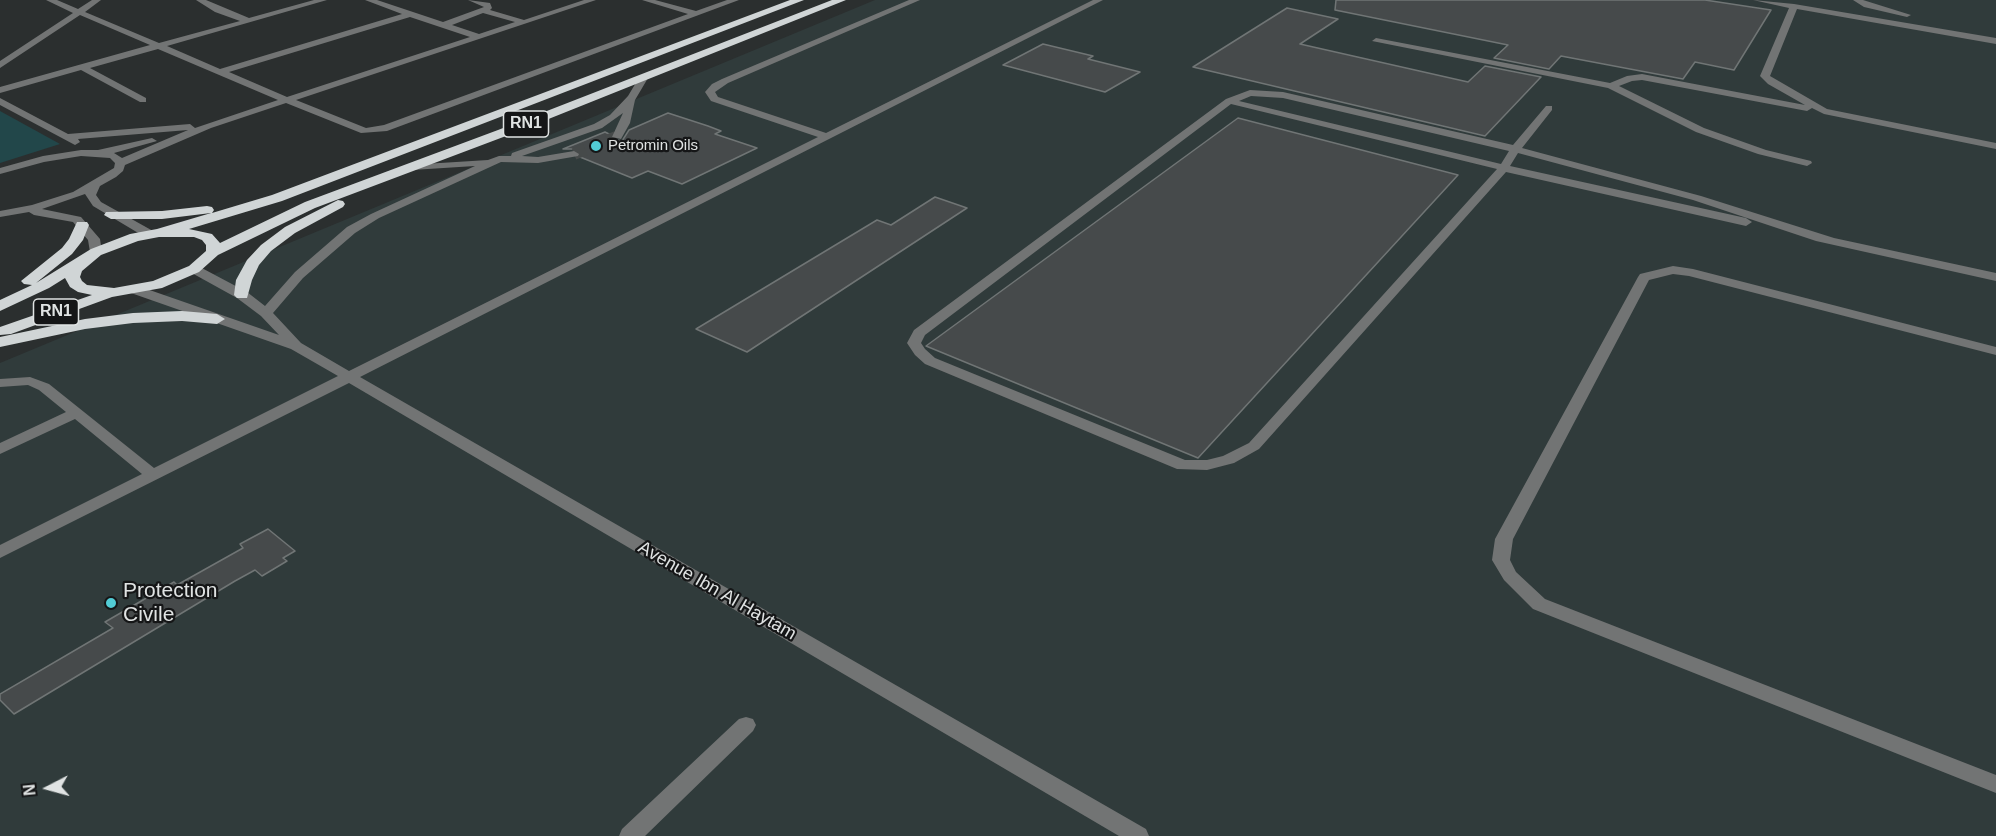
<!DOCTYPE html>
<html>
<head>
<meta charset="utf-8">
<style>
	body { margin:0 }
	#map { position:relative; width:1996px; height:836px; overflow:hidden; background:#2b2f2f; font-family:Helvetica,sans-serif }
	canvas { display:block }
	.north { position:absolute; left:18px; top:758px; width:60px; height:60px; -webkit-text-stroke:4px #151617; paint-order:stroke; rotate:264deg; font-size:16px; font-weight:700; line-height:24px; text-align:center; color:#e0e3e3 }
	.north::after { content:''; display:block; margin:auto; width:21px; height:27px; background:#e0e3e3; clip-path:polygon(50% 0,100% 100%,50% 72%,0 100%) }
</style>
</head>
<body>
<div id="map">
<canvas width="1996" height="836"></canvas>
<div class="north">N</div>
</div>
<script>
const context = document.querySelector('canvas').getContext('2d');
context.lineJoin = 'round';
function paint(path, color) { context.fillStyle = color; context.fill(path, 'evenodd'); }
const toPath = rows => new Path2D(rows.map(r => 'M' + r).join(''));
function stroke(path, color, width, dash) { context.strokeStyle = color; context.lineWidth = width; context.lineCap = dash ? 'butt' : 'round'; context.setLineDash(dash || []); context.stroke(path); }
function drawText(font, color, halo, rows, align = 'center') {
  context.font = font + ' Helvetica,sans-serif'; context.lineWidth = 4.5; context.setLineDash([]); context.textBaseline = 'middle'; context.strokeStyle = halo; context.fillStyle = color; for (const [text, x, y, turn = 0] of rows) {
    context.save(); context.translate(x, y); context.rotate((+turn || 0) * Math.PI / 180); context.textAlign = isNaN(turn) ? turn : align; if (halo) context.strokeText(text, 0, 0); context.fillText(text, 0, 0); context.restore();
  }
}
const built = toPath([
	[875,0,1996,0,1996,836,0,836,0,363]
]);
const green = toPath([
	[0,111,60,144,0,163]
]);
const building = toPath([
	[1336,0,1705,0,1771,10,1734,70,1695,62,1683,79,1561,56,1549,69,1494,58,1508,45,1335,10,1336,0],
	[1287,8,1338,19,1300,44,1468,82,1485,66,1541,77,1485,136,1193,67,1287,8],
	[1043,44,1093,56,1088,59,1140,72,1105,92,1003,65,1043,44],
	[668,113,708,126,721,131,715,134,757,148,682,184,648,171,632,178,580,157,581,153,575,149,563,149,605,132,611,135,612,139,622,141,629,130,668,113],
	[1238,118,1458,175,1198,458,926,346,1238,118],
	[935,197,967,208,747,352,696,329,877,220,891,225,935,197],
	[268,529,295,551,283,558,287,561,262,576,255,570,235,581,14,714,0,700,0,694,113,628,105,622,174,582,177,585,243,548,240,544,268,529]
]);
const minorTunnelFar1 = toPath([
	[612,139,617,137]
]);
const minorTunnel = toPath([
	[574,154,616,137]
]);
const minor = toPath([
	[46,0,57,0,78,9,92,0,101,0,85,12,159,43,240,21,215,12,196,0,206,0,249,18,314,0,327,0,167,46,220,69,402,14,365,0,377,0,443,22,484,7,468,0,490,3,492,8,490,10,524,20,584,0,596,0,296,100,366,128,384,125,688,14,642,0,655,0,696,11,727,0,739,0,387,131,361,133,286,103,211,128,125,165,123,171,116,177,100,186,96,195,101,202,153,231,153,237,145,237,93,206,85,194,42,209,81,217,100,239,102,252,96,256,90,252,88,240,73,222,34,215,29,212,0,217,0,211,32,205,73,192,114,168,115,163,110,158,81,156,44,162,0,174,0,168,43,156,81,150,98,150,152,138,157,141,114,153,122,158,188,130,78,139,80,142,75,145,0,105,0,98,68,134,190,124,195,128,278,100,158,49,90,68,146,98,146,102,140,102,81,70,0,93,0,87,150,45,80,15,0,68,0,61,73,13,46,0],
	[483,13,515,22,479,34,452,25,483,13],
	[410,17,470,37,287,97,229,72,410,17],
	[909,0,920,0,728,83,715,92,718,97,826,133,1093,0,1103,0,360,377,1146,829,1149,836,1119,836,349,383,0,558,0,545,142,474,75,419,0,454,0,443,66,412,39,390,28,385,0,387,0,379,30,377,49,384,154,468,338,376,291,349,131,293,130,290,131,287,141,287,279,335,261,316,237,298,190,272,188,269,190,266,198,266,247,292,265,306,295,272,347,227,371,214,475,166,412,170,407,167,408,165,488,160,499,156,511,156,512,153,594,124,610,115,628,96,640,76,646,76,648,78,635,100,630,123,621,139,612,137,623,113,602,128,522,156,538,157,574,151,579,154,578,156,538,163,501,162,379,218,355,233,303,278,273,313,301,343,349,371,818,137,711,101,705,92,712,84,722,79,909,0],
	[1753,0,1794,4,1996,38,1996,44,1797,9,1770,76,1827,109,1996,143,1996,149,1824,114,1812,108,1807,111,1642,80,1632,81,1619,86,1704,128,1766,150,1811,161,1812,163,1807,166,1758,154,1696,132,1608,88,1372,41,1376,38,1610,83,1627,76,1642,74,1805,105,1768,84,1760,76,1789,8,1753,0],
	[1853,0,1863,0,1911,15,1907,17,1864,7,1853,0],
	[1250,90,1283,92,1513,145,1546,106,1552,106,1552,110,1522,148,1701,196,1834,238,1996,273,1996,281,1816,241,1693,200,1518,153,1510,166,1746,218,1752,222,1746,226,1506,172,1259,449,1234,463,1207,470,1177,469,925,364,915,355,907,343,914,330,1226,99,1250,90],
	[1251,96,1283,98,1509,151,1501,164,1239,101,1251,96],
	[1231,104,1497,169,1249,443,1223,456,1207,460,1185,460,935,358,925,349,921,343,925,335,1231,104],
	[1673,266,1693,269,1996,347,1996,355,1689,276,1673,274,1649,280,1513,539,1510,560,1516,572,1545,599,1996,775,1996,793,1533,609,1504,580,1492,560,1495,539,1638,277,1640,274,1673,266],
	[746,717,753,719,756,725,753,731,645,836,619,836,622,829,739,719,746,717]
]);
const highway = toPath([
	[790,0,804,0,282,201,189,229,212,234,220,243,305,202,498,130,832,0,846,0,506,136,315,208,218,255,199,272,162,288,112,297,11,334,0,335,0,327,92,295,78,292,70,287,65,278,49,288,0,311,0,300,32,285,24,284,21,281,62,248,69,239,77,222,87,222,89,225,83,240,72,254,36,283,91,249,130,234,157,229,211,213,162,219,111,219,104,215,106,212,162,211,207,206,212,207,214,210,212,213,272,195,790,0],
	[159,237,194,237,202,240,206,245,206,251,189,266,153,281,114,288,87,285,82,281,80,277,82,271,101,255,138,241,159,237],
	[338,200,343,201,345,204,343,207,295,233,271,251,259,265,252,280,247,298,237,298,234,295,236,280,247,260,261,245,285,227,338,200],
	[182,311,217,314,225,319,217,324,182,321,133,323,85,329,0,347,0,337,85,319,133,313,182,311]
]);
const markers = [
	[596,146,6,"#52ccd5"],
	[111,603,6,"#52ccd5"]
];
const farPoinames = [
	["Petromin Oils",608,146]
];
const shields = [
	[526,124,45],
	[56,312,45]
];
const shieldNames = [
	["RN1",526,124],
	["RN1",56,312]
];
const streetNames = [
	["Avenue Ibn Al Haytam",717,591,30]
];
const nearPoinames = [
	["Protection",123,591],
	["Civile",123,615]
];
paint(built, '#303b3b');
paint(green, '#22474a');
paint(building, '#464a4b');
stroke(building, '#707575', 1.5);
stroke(minorTunnelFar1, '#464a4a', 9, [9, 4.5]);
stroke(minorTunnel, '#464a4a', 12, [12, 6]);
paint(minor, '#727474');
paint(highway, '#d0d5d6');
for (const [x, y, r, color] of markers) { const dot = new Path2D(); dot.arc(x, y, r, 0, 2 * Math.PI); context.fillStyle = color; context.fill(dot); stroke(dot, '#151617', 2); }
drawText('15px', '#e0e3e3', '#151617', farPoinames, 'left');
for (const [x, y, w] of shields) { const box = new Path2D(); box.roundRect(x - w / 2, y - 13, w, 26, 4.5); context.fillStyle = '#151617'; context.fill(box); stroke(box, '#e0e3e3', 1.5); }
drawText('bold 16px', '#e0e3e3', null, shieldNames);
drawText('18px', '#e0e3e3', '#151617', streetNames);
drawText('21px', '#e0e3e3', '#151617', nearPoinames, 'left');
</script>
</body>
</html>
